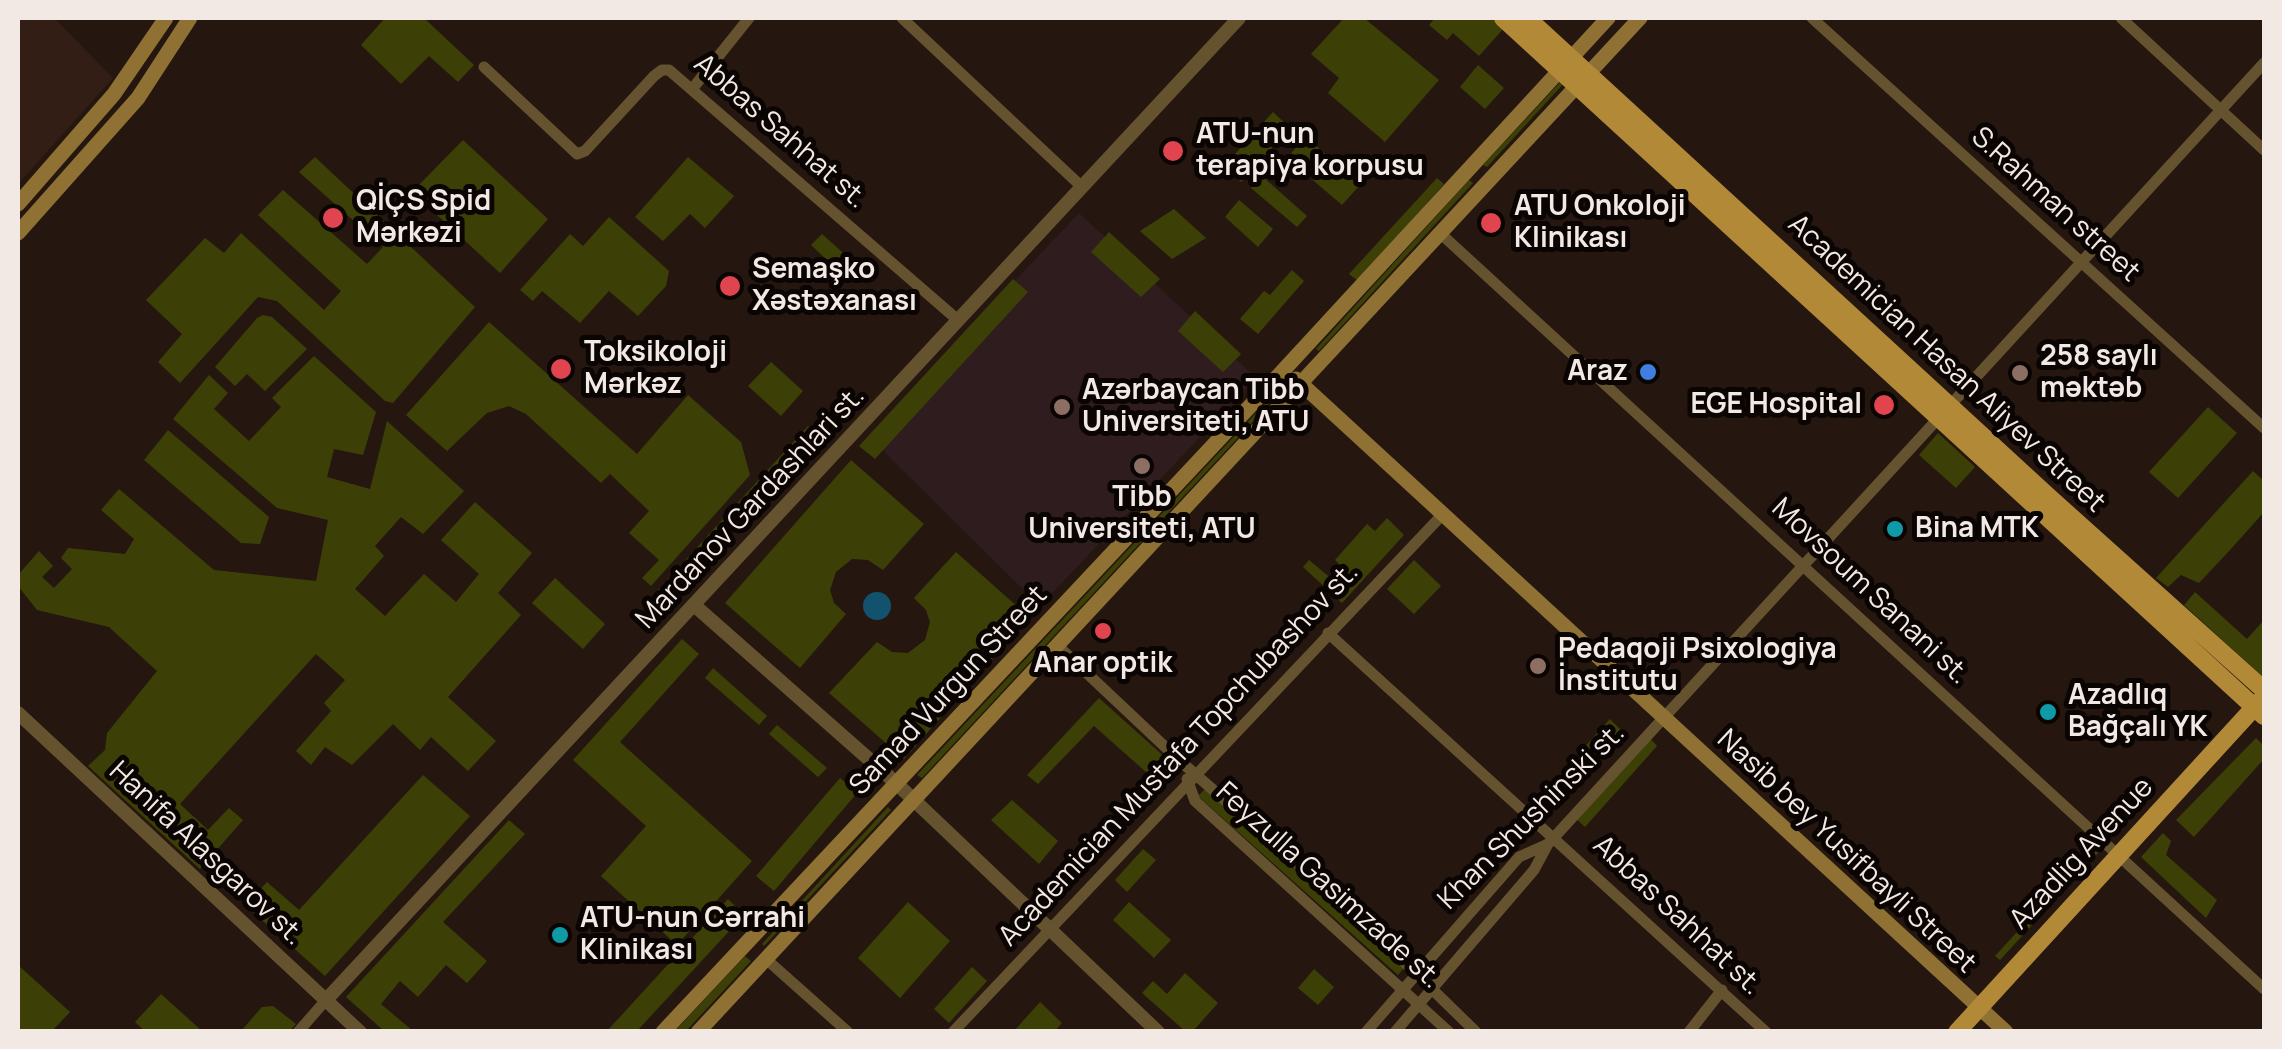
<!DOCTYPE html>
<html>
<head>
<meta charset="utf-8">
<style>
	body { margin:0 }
	#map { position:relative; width:2282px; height:1049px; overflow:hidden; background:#251710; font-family:Manrope,sans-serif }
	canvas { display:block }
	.frame { position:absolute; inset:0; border:20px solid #f3e9e4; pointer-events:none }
</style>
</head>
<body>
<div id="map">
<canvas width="2282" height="1049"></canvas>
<div class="frame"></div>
</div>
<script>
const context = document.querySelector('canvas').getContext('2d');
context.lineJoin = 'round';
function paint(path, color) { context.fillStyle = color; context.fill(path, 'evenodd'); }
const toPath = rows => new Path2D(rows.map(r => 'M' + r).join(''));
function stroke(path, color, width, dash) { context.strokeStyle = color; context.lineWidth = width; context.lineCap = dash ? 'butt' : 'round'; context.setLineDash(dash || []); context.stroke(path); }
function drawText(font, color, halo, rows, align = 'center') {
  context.font = font + ' Manrope,sans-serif'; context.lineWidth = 10; context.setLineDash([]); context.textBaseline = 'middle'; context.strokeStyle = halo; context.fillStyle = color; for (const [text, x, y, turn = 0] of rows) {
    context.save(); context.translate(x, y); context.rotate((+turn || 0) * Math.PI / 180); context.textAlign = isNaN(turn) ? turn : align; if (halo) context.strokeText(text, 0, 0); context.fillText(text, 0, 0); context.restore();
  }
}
const built = toPath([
	[18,18,54,18,113,78,18,184]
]);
const education = toPath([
	[1079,213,1256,378,1040,606,868,436]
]);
const green = toPath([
	[385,18,424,18,474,65,458,82,429,56,401,84,361,45],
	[1344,18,1364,18,1439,80,1385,142,1328,93,1339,78,1311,54],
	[1435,18,1492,18,1504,28,1479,56,1453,33,1447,40,1429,25],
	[1478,65,1504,88,1485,109,1460,87],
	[1563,79,1566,81,1487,167,1483,165],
	[1273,112,1290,128,1241,182,1224,166],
	[1306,136,1359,186,1342,205,1287,158],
	[463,140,548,219,500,273,412,192],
	[315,157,475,307,393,403,385,401,277,301,258,297,180,383,158,362,182,334,146,300,205,238,224,253,241,233,324,310,341,291,258,215,283,190,367,264,383,247,299,172],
	[688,157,734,196,705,228,690,214,663,241,635,217],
	[1262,176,1307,216,1297,227,1251,188],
	[1437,178,1444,184,1358,281,1349,274],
	[1469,180,1473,183,1319,351,1316,349],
	[1239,200,1273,229,1258,247,1225,217],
	[1174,209,1206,238,1172,259,1140,231],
	[609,217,669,271,666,286,638,316,609,291,580,323,542,291,533,301,520,290,570,234,583,246],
	[1109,232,1160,279,1141,297,1091,252],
	[822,234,860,268,849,281,811,245],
	[1292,270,1304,281,1258,334,1240,319,1264,291,1270,295],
	[1013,279,1028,292,875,459,859,446],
	[1195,311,1241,354,1223,372,1178,331],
	[263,315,272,317,307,349,265,391,247,374,235,386,215,367,257,318],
	[489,322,637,454,688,395,741,442,750,475,651,586,642,578,659,560,629,533,649,511,610,474,601,483,526,414,509,406,487,413,447,451,406,415],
	[314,356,376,412,363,455,334,449,327,477,370,489,387,421,464,491,423,534,401,517,375,546,384,556,355,589,385,616,424,574,456,602,479,574,441,540,475,502,532,553,498,593,521,615,448,697,496,741,468,771,431,737,420,750,393,724,352,765,325,747,311,765,296,751,331,711,324,703,345,680,316,654,180,804,208,830,229,808,243,820,200,869,88,766,105,750,107,733,157,671,109,627,37,610,18,586,18,575,39,551,53,566,42,577,54,588,72,569,61,558,68,548,125,554,134,539,101,510,119,489,214,570,316,581,328,520,277,508,173,419,209,375,228,393,214,409,249,441,281,407,272,398],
	[771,362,803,391,781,416,748,386],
	[1270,398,1273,400,922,778,917,775],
	[2208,407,2237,433,2178,498,2149,472],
	[808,426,815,432,664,596,658,590],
	[168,430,269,517,260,544,241,543,144,460],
	[1938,433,1975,467,1956,488,1919,455],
	[851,460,924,524,883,570,868,560,852,559,836,572,830,590,834,603,846,614,800,668,725,603],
	[2253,471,2264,481,2264,512,2230,550,2199,583,2181,575,2168,587,2156,578],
	[1387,518,1404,535,1342,603,1303,567,1309,560,1333,580,1343,568,1335,560,1367,524,1375,531],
	[956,552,1029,617,904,759,829,693,877,642,892,652,908,653,925,640,930,622,926,610,914,598],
	[1414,560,1441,586,1414,614,1387,589],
	[555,578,605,624,583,649,532,603],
	[2195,592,2247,639,2264,620,2263,677,2184,605],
	[682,639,699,654,620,742,752,861,677,945,601,876,646,826,573,760],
	[713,668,767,716,759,725,705,678],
	[1099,698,1178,769,1163,787,1094,726,1038,784,1027,775],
	[1610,719,1624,733,1554,811,1539,797],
	[777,725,827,768,818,777,769,734],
	[1648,736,1657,746,1585,827,1575,818],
	[2256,738,2264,746,2264,759,2194,837,2176,820],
	[423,775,470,816,325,976,245,905,267,882,299,910],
	[840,778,857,793,774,891,756,876],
	[1205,789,1404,968,1398,975,1198,796],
	[1012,800,1058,841,1039,864,991,820],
	[888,807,891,810,764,946,762,944],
	[509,820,525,834,443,922,487,961,467,983,446,965,418,997,400,981,381,1004,413,1031,384,1031,346,997],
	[2163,833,2171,841,2166,855,2217,900,2206,918,2141,857],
	[1143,849,1156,860,1127,892,1115,880],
	[2093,849,2099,852,2000,960,1995,956],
	[728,899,744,915,637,1031,607,1031],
	[908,902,950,941,900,998,858,958],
	[1129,902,1171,940,1154,958,1113,920],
	[745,956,751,961,686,1031,674,1032],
	[18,965,70,1012,52,1031,18,1031],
	[972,967,987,981,949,1023,934,1009],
	[1314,969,1334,987,1318,1005,1298,988],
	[1185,973,1218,1003,1193,1031,1185,1031,1142,993,1153,981,1167,994],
	[161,994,202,1031,145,1031,135,1022],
	[1040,1002,1062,1023,1055,1031,1014,1031],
	[273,1006,296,1024,289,1031,241,1031,262,1007]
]);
const water = toPath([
	'863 606a14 14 0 1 1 28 0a14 14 0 1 1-28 0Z'
]);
const minor = toPath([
	[902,18,1082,187],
	[1812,18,2264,428],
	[2121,18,2264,150],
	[484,67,577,154,585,151,654,76,662,70,669,70,959,321],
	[693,88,749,18],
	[1440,233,2264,989],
	[1328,633,1766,1032],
	[1057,645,1179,760,1357,916,1476,1032],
	[1187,779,1195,801,1449,1032],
	[766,959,848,1032],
	[298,1032,326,1000],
	[953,1032,1443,514],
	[1366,1032,1519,857,1548,844,2264,63],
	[1395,1032,1534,870,1548,844],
	[1689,1032,1722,990]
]);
const tertiary = toPath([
	[694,605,896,783,1158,1032],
	[18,713,360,1032],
	[326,1000,1239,18]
]);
const secondary = toPath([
	[18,204,114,94,166,18],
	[18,233,138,98,190,18],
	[1296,379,2006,1032],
	[663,1032,1268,387,1608,18],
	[698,1032,1640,18]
]);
const primary = toPath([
	[1503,18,2264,716],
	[1527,18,2051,499,2264,690],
	[1957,1032,2261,700]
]);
const markers = [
	[1173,151,12,"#e0444e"],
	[333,218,12,"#e0444e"],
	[1491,223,12,"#e0444e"],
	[730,286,12,"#e0444e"],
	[561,369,12,"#e0444e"],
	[1648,372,10,"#3f7fe0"],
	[2020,373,10,"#8d6e63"],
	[1884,405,12,"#e0444e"],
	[1062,407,10,"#8d6e63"],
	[1142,466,10,"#8d6e63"],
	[1895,529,10,"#0f9aa8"],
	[1103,631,10,"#e0444e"],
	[1538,666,10,"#8d6e63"],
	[2048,712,10,"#0f9aa8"],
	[560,935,10,"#0f9aa8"]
];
const streetNames = [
	["Abbas Sahhat st.",780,132,41],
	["S.Rahman street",2055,205,42],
	["Academician Hasan Aliyev Street",1946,364,43],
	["Mardanov Gardashlari st.",751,508,-47],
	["Movsoum Sanani st.",1870,592,43],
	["Samad Vurgun Street",949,691,-47],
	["Academician Mustafa Topchubashov st.",1179,755,-47],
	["Khan Shushinski st.",1532,817,-45],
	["Nasib bey Yusifbayli Street",1846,852,43],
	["Hanifa Alasgarov st.",206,854,43],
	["Azadlig Avenue",2082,854,-47],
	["Feyzulla Gasimzade st.",1328,886,42],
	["Abbas Sahhat st.",1677,916,43]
];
const poiNames = [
	["ATU-nun",1196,135],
	["terapiya korpusu",1196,167],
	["QİÇS Spid",356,202],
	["Mərkəzi",356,234],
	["ATU Onkoloji",1514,207],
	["Klinikası",1514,239],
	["Semaşko",752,270],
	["Xəstəxanası",752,302],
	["Toksikoloji",584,353],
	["Mərkəz",584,385],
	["258 saylı",2040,357],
	["məktəb",2040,389],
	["Araz",1628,372,"right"],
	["Azərbaycan Tibb",1082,391],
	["Universiteti, ATU",1082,423],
	["EGE Hospital",1862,405,"right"],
	["Tibb",1142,498,"center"],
	["Universiteti, ATU",1142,530,"center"],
	["Bina MTK",1915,529],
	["Pedaqoji Psixologiya",1558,650],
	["İnstitutu",1558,682],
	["Anar optik",1103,664,"center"],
	["Azadlıq",2068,696],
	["Bağçalı YK",2068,728],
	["ATU-nun Cərrahi",580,919],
	["Klinikası",580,951]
];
paint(built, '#321e14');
paint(education, '#2f1c1f');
paint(green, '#3c4006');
paint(water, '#12526f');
stroke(minor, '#65522e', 11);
stroke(tertiary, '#65522e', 14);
stroke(secondary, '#907134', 15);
stroke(primary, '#b18937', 18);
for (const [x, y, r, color] of markers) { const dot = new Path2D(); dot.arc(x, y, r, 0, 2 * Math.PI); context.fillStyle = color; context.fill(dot); stroke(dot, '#0a0503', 4); }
drawText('28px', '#f3e9e4', '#0a0503', streetNames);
drawText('bold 28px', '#f3e9e4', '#0a0503', poiNames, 'left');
</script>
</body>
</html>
